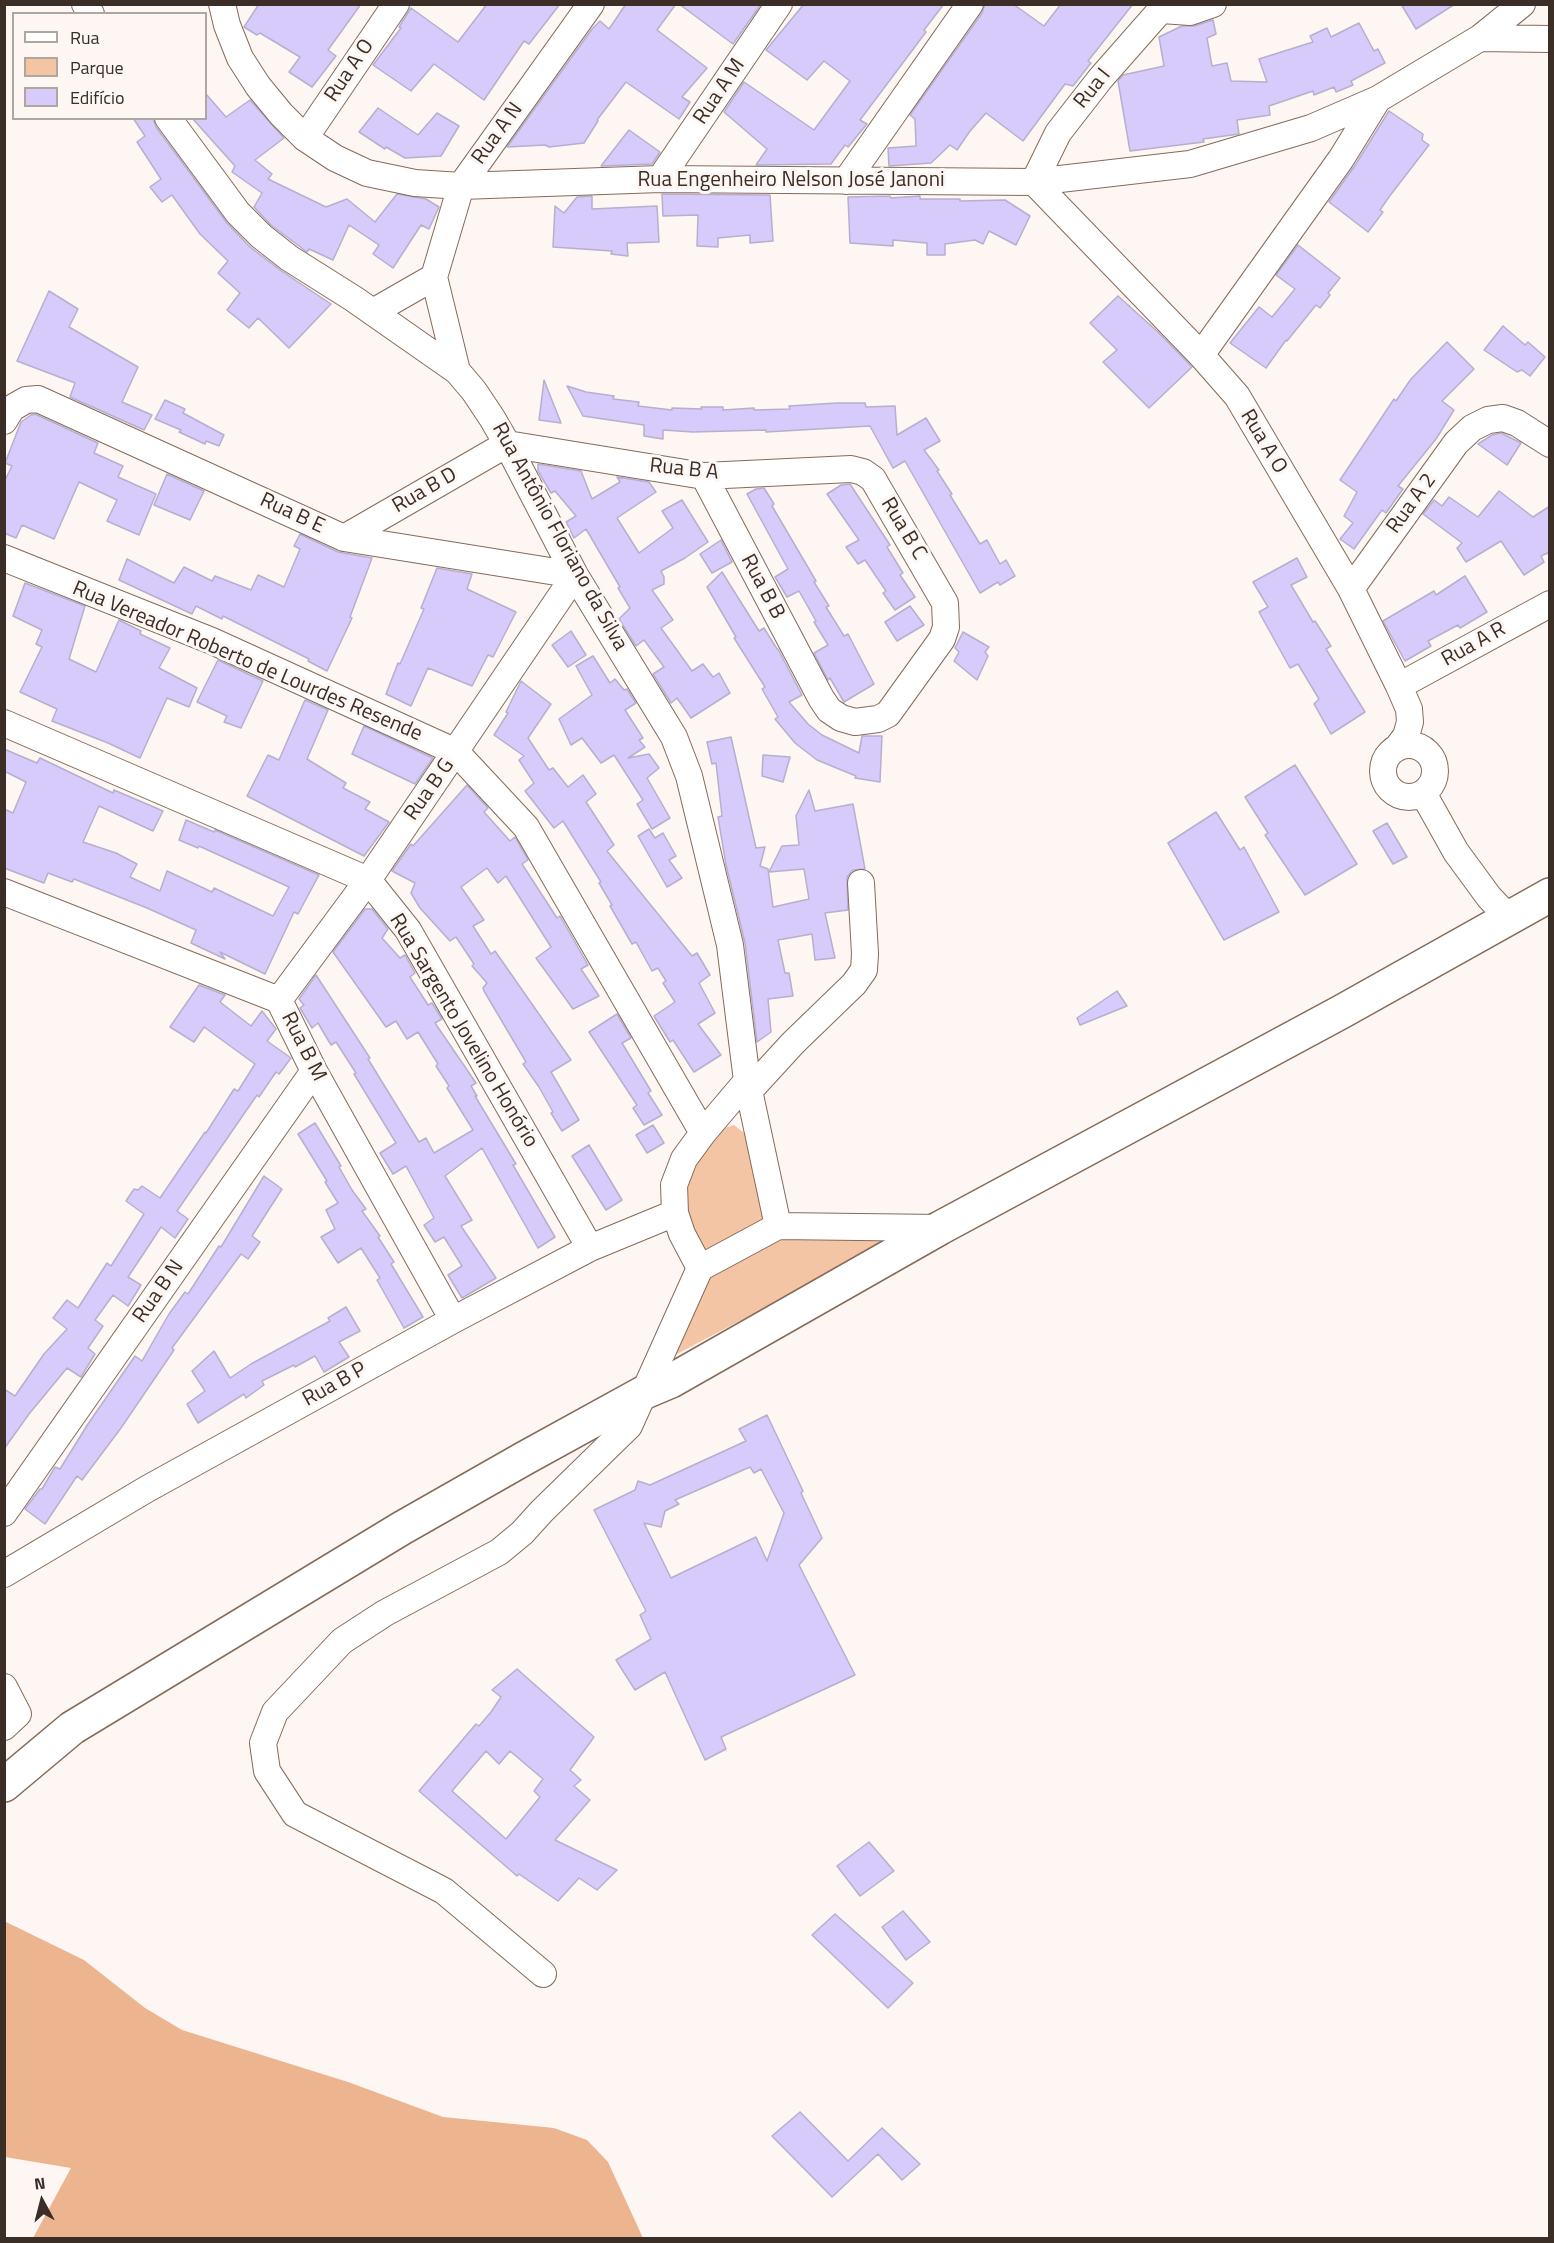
<!DOCTYPE html>
<html>
<head>
<meta charset="utf-8">
<style>
	body { margin:0 }
	#map { position:relative; width:1554px; height:2243px; overflow:hidden; background:#fdf6f2; font-family:"Titillium Web",sans-serif }
	canvas { display:block }
	.frame { position:absolute; inset:0; border:6px solid #3a2e26; pointer-events:none }
	.legend { position:absolute; left:12px; top:12px; width:195px; height:108px; box-sizing:border-box; background:#fdf6f2; border:2px solid #afa6a0; margin:0; padding:8px 10px; list-style:none; font-size:18px; color:#3a2e26 }
	.legend li { display:flex; align-items:center; gap:12px; height:30px }
	.legend b { width:30px; border:2px solid #afa6a0 }
	.north { position:absolute; left:12px; top:2171px; width:60px; height:60px; -webkit-text-stroke:4px #fdf6f2; paint-order:stroke; rotate:353deg; font-size:16px; font-weight:700; line-height:24px; text-align:center; color:#3a2e26 }
	.north::after { content:''; display:block; margin:auto; width:21px; height:27px; background:#3a2e26; clip-path:polygon(50% 0,100% 100%,50% 72%,0 100%) }
</style>
</head>
<body>
<div id="map">
<canvas width="1554" height="2243"></canvas>
<div class="frame"></div>
<ul class="legend">
<li><b style="height:8px;background:#fff"></b>Rua</li>
<li><b style="height:16px;background:#f4c5a5"></b>Parque</li>
<li><b style="height:16px;background:#d6cbfa"></b>Edifício</li>
</ul>
<div class="north">N</div>
</div>
<script>
const context = document.querySelector('canvas').getContext('2d');
context.lineJoin = 'round';
function paint(path, color) { context.fillStyle = color; context.fill(path, 'evenodd'); }
const toPath = rows => new Path2D(rows.map(r => 'M' + r).join(''));
function stroke(path, color, width, dash) { context.strokeStyle = color; context.lineWidth = width; context.lineCap = dash ? 'butt' : 'round'; context.setLineDash(dash || []); context.stroke(path); }
function drawText(font, color, halo, rows, align = 'center') {
  context.font = font + ' "Titillium Web",sans-serif'; context.lineWidth = 6; context.setLineDash([]); context.textBaseline = 'middle'; context.strokeStyle = halo; context.fillStyle = color; for (const [text, x, y, turn = 0] of rows) {
    context.save(); context.translate(x, y); context.rotate((+turn || 0) * Math.PI / 180); context.textAlign = isNaN(turn) ? turn : align; if (halo) context.strokeText(text, 0, 0); context.fillText(text, 0, 0); context.restore();
  }
}
const green = toPath([
	[734,1125,747,1135,764,1221,703,1251,689,1219,684,1195,687,1175,721,1129],
	[781,1236,897,1238,675,1355,709,1274]
]);
const forest = toPath([
	[4,1921,84,1960,145,2008,182,2030,348,2082,443,2117,554,2128,587,2140,608,2162,643,2238,33,2238,71,2168,5,2157]
]);
const building = toPath([
	[259,4,361,4,328,50,336,56,312,87,289,72,300,57,260,33,257,35,244,27,259,4],
	[487,4,560,4,529,44,524,41,484,100,434,64,411,91,373,65,401,28,399,27,411,8,458,42,487,4],
	[626,4,676,4,657,30,707,68,682,97,690,102,679,119,626,82,597,120,598,121,584,143,549,147,545,145,507,147,592,29,600,21,609,29,626,4],
	[679,4,761,4,733,44,679,4],
	[804,4,944,4,924,30,926,32,860,120,867,124,848,147,845,145,831,164,756,165,767,149,724,112,744,82,814,130,850,81,824,61,807,80,766,50,804,4],
	[985,4,1013,4,1044,26,1061,4,1133,4,1088,61,1091,63,1073,86,1065,84,1023,141,986,113,970,131,957,150,950,145,931,163,889,166,888,148,916,146,915,119,910,115,982,13,985,4],
	[1401,4,1455,4,1416,29,1401,4],
	[1213,20,1216,34,1207,38,1212,66,1227,63,1231,81,1267,82,1259,59,1313,42,1310,36,1327,28,1331,37,1359,23,1374,51,1378,49,1385,63,1351,81,1353,85,1336,92,1334,87,1314,95,1313,91,1269,106,1270,115,1237,120,1239,134,1203,139,1204,142,1130,151,1118,81,1123,75,1164,66,1159,37,1182,26,1194,26,1213,20],
	[206,94,226,117,250,100,284,138,255,160,272,174,268,179,326,207,347,199,375,222,397,194,426,199,439,207,429,229,421,225,393,268,373,254,379,245,349,225,333,260,309,249,307,252,271,225,254,207,262,193,232,172,235,166,192,118,206,118,206,94],
	[378,108,418,135,437,113,459,126,441,156,405,158,386,147,385,149,359,132,378,108],
	[1389,111,1423,134,1422,140,1429,145,1389,197,1380,210,1383,212,1368,232,1329,202,1354,167,1389,111],
	[133,118,153,118,156,127,227,223,250,247,280,270,331,304,289,348,258,318,249,328,227,310,240,293,218,273,228,261,200,234,172,195,162,202,150,187,161,179,137,142,145,136,133,118],
	[629,130,660,152,652,164,601,166,629,130],
	[662,194,770,195,773,241,750,243,750,235,718,238,718,247,697,246,698,215,663,216,662,194],
	[592,196,592,209,657,206,659,242,627,243,628,256,611,254,612,251,553,247,555,206,564,213,577,197,592,196],
	[890,196,891,198,920,196,920,199,960,199,960,201,1005,200,1030,216,1016,245,989,231,983,244,975,240,945,244,945,255,927,255,927,243,893,240,893,246,850,243,848,197,890,196],
	[1298,245,1340,278,1328,293,1330,295,1320,308,1316,305,1287,341,1286,340,1266,368,1230,343,1259,307,1272,317,1295,289,1276,275,1298,245],
	[49,291,78,309,69,327,138,367,122,402,152,415,144,430,70,397,75,383,17,361,49,291],
	[1118,296,1158,332,1192,367,1149,408,1103,362,1117,350,1090,323,1118,296],
	[1503,326,1525,345,1528,342,1545,357,1530,376,1522,370,1517,372,1484,350,1503,326],
	[1447,342,1474,369,1442,401,1454,410,1436,439,1398,486,1403,489,1386,513,1382,510,1354,549,1340,539,1353,523,1344,516,1357,492,1340,480,1394,399,1396,401,1411,379,1447,342],
	[544,380,561,423,539,420,544,380],
	[567,386,586,392,614,396,613,399,639,402,638,406,672,410,672,408,702,409,701,407,723,407,723,410,754,408,754,410,790,409,789,406,837,403,865,403,866,407,895,406,897,435,926,418,940,441,924,450,939,470,937,471,952,494,950,495,980,544,987,540,1000,564,1006,560,1015,576,1000,585,998,582,980,593,905,461,893,468,870,426,766,432,766,430,693,432,663,430,663,439,644,436,644,425,583,416,567,386],
	[165,400,185,409,183,413,224,435,219,446,206,441,205,444,179,432,181,430,155,419,165,400],
	[35,414,98,443,94,453,123,466,118,477,156,494,139,535,107,521,117,500,79,482,54,539,22,525,16,538,4,533,4,482,12,466,5,463,21,422,31,415,35,414],
	[1501,433,1521,443,1507,465,1478,444,1492,435,1501,433],
	[538,464,581,471,592,499,620,482,617,477,649,482,656,492,617,518,639,553,673,528,662,511,682,500,708,542,685,558,661,571,664,577,664,584,652,590,673,620,661,628,692,671,703,664,713,677,719,673,730,693,691,718,677,698,671,703,653,674,664,667,644,640,636,646,619,619,630,608,618,588,620,587,586,529,574,538,566,522,576,516,555,491,551,493,538,471,538,464],
	[167,474,204,491,190,520,154,505,167,474],
	[850,484,890,545,887,547,903,573,900,575,915,597,895,610,883,593,886,591,865,560,858,564,846,547,859,540,827,494,841,485,850,484],
	[764,488,774,504,772,506,816,581,814,582,829,606,826,607,844,636,848,634,874,684,844,702,830,678,828,680,814,653,828,645,814,622,816,621,799,591,787,597,775,577,788,569,747,494,756,489,764,488],
	[1499,491,1533,517,1550,506,1550,552,1541,556,1544,562,1524,575,1501,541,1466,562,1457,548,1462,543,1423,514,1434,500,1442,506,1449,497,1478,517,1499,491],
	[300,534,338,552,372,558,350,617,352,618,327,671,308,661,309,659,223,616,222,619,196,606,192,614,119,580,127,559,174,583,184,567,212,581,215,576,251,590,258,575,284,587,300,549,294,546,300,534],
	[721,540,732,562,712,573,700,554,721,540],
	[1297,558,1307,577,1291,585,1313,622,1315,621,1331,646,1326,649,1365,712,1331,734,1314,704,1319,699,1298,664,1290,668,1259,612,1268,607,1253,582,1297,558],
	[437,568,472,574,467,589,516,612,493,657,488,655,472,686,428,668,411,706,386,694,398,663,400,664,424,609,421,608,437,568],
	[722,572,759,631,764,628,777,649,778,649,802,695,789,702,808,724,822,735,859,753,862,736,882,736,880,782,855,778,856,776,817,760,795,743,775,719,778,717,762,689,765,687,734,638,736,637,707,587,722,572],
	[1465,576,1487,612,1460,628,1458,625,1428,641,1431,646,1405,661,1383,621,1434,591,1436,595,1465,576],
	[25,583,85,606,69,659,96,672,119,620,141,631,140,634,170,648,159,668,197,688,189,707,167,698,140,758,108,743,52,721,57,709,20,692,42,647,36,644,42,630,13,616,25,583],
	[910,606,924,625,897,641,885,622,910,606],
	[571,631,586,655,568,667,552,645,571,631],
	[963,632,989,647,985,652,988,656,977,680,954,661,959,652,955,648,963,632],
	[593,656,610,683,615,679,624,690,627,689,636,703,625,710,643,738,639,740,645,747,628,758,649,754,659,768,647,778,670,818,652,829,637,804,643,800,614,755,601,763,582,738,571,745,559,719,592,695,576,666,593,656],
	[218,660,263,681,241,728,224,722,227,716,197,702,218,660],
	[521,681,551,704,528,738,549,770,553,768,568,787,583,775,596,794,586,802,614,845,607,851,692,956,697,953,710,975,699,983,715,1013,698,1024,721,1055,694,1072,673,1040,670,1042,654,1016,675,1002,663,983,666,981,658,968,652,971,636,942,632,944,610,906,612,905,599,883,601,882,563,821,554,828,525,791,534,783,519,760,524,756,494,735,508,713,506,712,521,681],
	[305,700,328,710,307,759,346,783,343,788,370,802,365,809,389,822,364,856,247,796,268,755,279,760,305,700],
	[364,726,433,758,415,784,352,754,364,726],
	[731,737,756,848,765,847,760,866,768,869,773,907,809,899,804,869,769,872,782,846,799,845,796,816,809,790,815,811,853,804,865,869,853,870,847,877,848,910,825,913,835,958,815,960,812,934,778,940,785,973,789,973,793,996,768,999,771,1032,757,1042,745,943,726,865,718,817,722,816,716,763,712,764,707,742,731,737],
	[4,749,37,763,40,758,113,793,114,790,163,811,153,831,99,806,83,842,116,853,137,864,130,877,160,891,167,871,212,892,214,888,273,916,289,887,199,846,198,848,179,840,186,820,214,832,215,830,319,875,298,914,294,912,265,974,220,952,225,959,191,943,196,930,147,908,74,879,72,882,48,873,44,883,4,868,4,809,13,813,26,782,4,771,4,749],
	[763,755,790,757,783,782,762,776,763,755],
	[1295,765,1357,864,1305,895,1265,835,1268,833,1245,797,1295,765],
	[467,785,488,808,484,812,510,841,515,837,528,860,522,864,557,918,560,916,588,965,581,969,599,996,573,1009,536,958,551,947,506,876,498,883,487,868,461,887,484,920,473,926,491,954,495,951,571,1060,551,1072,579,1120,562,1131,551,1113,553,1112,539,1087,523,1064,526,1062,484,991,483,988,487,983,472,966,474,964,456,937,450,941,420,908,411,893,415,883,392,871,411,844,413,846,467,785],
	[1216,812,1240,850,1244,847,1279,912,1224,940,1168,843,1216,812],
	[1387,823,1407,857,1393,864,1373,831,1387,823],
	[649,829,655,838,663,833,676,856,669,860,682,878,667,887,638,836,649,829],
	[365,909,372,909,388,929,382,938,400,958,405,955,415,973,410,977,428,1005,432,1003,442,1019,435,1023,476,1083,471,1086,477,1096,475,1096,516,1164,513,1165,555,1237,538,1248,482,1148,445,1176,472,1220,461,1226,496,1278,462,1298,448,1275,462,1266,444,1237,435,1242,424,1225,434,1218,406,1166,393,1174,380,1153,396,1143,354,1074,356,1073,336,1042,331,1045,318,1023,312,1028,300,1008,304,1005,299,999,316,975,370,1058,368,1059,419,1142,426,1138,434,1153,473,1130,447,1088,449,1086,436,1066,438,1064,418,1032,407,1039,396,1021,386,1027,333,952,365,909],
	[199,985,225,995,220,1002,251,1026,262,1011,276,1029,267,1041,291,1058,279,1074,276,1072,259,1097,257,1095,177,1211,188,1219,175,1238,161,1227,144,1253,128,1277,141,1285,128,1306,113,1295,95,1320,103,1326,88,1348,95,1354,81,1377,67,1368,29,1414,4,1449,4,1389,15,1396,44,1354,67,1329,53,1318,67,1300,78,1308,107,1263,111,1266,127,1241,144,1214,126,1201,134,1189,138,1190,142,1186,160,1198,205,1132,206,1133,234,1089,238,1091,255,1064,204,1027,194,1042,170,1027,199,985],
	[1117,991,1127,1006,1080,1025,1077,1018,1117,991],
	[617,1014,631,1038,622,1043,651,1091,648,1093,662,1115,644,1125,633,1108,637,1105,589,1032,617,1014],
	[315,1123,341,1166,339,1167,352,1190,366,1209,362,1211,380,1236,378,1237,394,1262,391,1264,423,1317,404,1328,377,1280,380,1278,361,1248,338,1263,321,1237,335,1229,326,1210,338,1203,325,1182,327,1181,298,1134,315,1123],
	[653,1125,664,1143,647,1153,636,1135,653,1125],
	[589,1145,622,1200,606,1210,572,1156,589,1145],
	[264,1176,282,1189,252,1236,260,1242,248,1259,241,1254,172,1348,174,1350,121,1428,82,1480,77,1476,45,1524,25,1509,40,1489,42,1489,55,1467,60,1469,88,1424,135,1356,142,1361,169,1314,185,1292,188,1294,219,1246,221,1247,264,1176],
	[346,1307,360,1331,339,1342,349,1357,324,1372,315,1356,295,1367,294,1365,262,1381,264,1385,246,1398,244,1394,198,1423,187,1404,205,1391,192,1371,214,1351,230,1378,251,1364,330,1321,328,1318,346,1307],
	[767,1415,803,1491,801,1493,822,1538,799,1565,855,1675,721,1737,726,1749,705,1760,665,1672,635,1690,616,1660,651,1639,640,1615,646,1611,594,1510,635,1490,638,1481,650,1485,746,1441,739,1429,767,1415],
	[750,1467,754,1473,761,1469,784,1513,767,1561,756,1537,671,1578,644,1523,661,1527,665,1511,679,1504,675,1500,750,1467],
	[517,1669,594,1737,570,1770,581,1780,574,1786,590,1800,555,1840,617,1870,597,1890,579,1878,558,1901,519,1874,517,1876,419,1791,476,1724,479,1726,491,1712,501,1697,492,1690,517,1669],
	[486,1751,499,1764,510,1751,543,1779,534,1791,540,1797,506,1839,452,1791,486,1751],
	[869,1842,894,1871,860,1896,837,1866,869,1842],
	[903,1911,930,1942,906,1960,882,1927,903,1911],
	[835,1914,913,1983,888,2008,812,1935,835,1914],
	[800,2112,848,2161,882,2128,920,2164,902,2180,878,2154,832,2197,772,2136,800,2112]
]);
const minor = toPath([
	[85,4,91,14],
	[222,4,227,25,240,58,258,86,281,114,305,138,335,158,367,173,415,183,461,186,660,179,1034,182,1190,164,1311,128,1378,99,1480,38,1522,4],
	[1166,4,1100,79,1058,133,1034,182,1201,355,1237,396,1351,589,1399,686,1409,709,1410,722,1406,736,1397,748],
	[1162,10,1190,12,1213,4],
	[1480,38,1550,39],
	[168,118,238,213,261,236,289,258,354,299,457,371,474,391,492,418,507,444,575,575,674,737,689,776,730,945,747,1081,778,1226],
	[305,138,396,4],
	[660,179,779,4],
	[846,181,970,4],
	[434,277,461,186,591,4],
	[434,277,457,371],
	[373,312,434,277],
	[1201,355,1341,159,1378,99],
	[4,421,12,408,26,400,38,399,344,538,575,575],
	[344,538,507,444,704,476,851,469,863,472,873,479,945,603,946,627,942,639,888,714,878,719,855,722,841,718,829,710,821,698,704,476],
	[4,558,212,641,456,752,526,827,703,1133],
	[1351,589,1456,443,1472,428,1488,420,1503,418,1517,423,1550,444],
	[1399,686,1550,604],
	[4,723,368,880,408,930,590,1248],
	'1383 771a26 26 0 1 1 52 0a26 26 0 1 1-52 0Z',
	[1423,793,1456,852,1489,897,1509,918],
	[4,892,279,1000,314,1071,453,1320],
	[279,1000,368,880,575,575],
	[749,1091,793,1043,854,984,864,970,865,954,861,883],
	[700,1268,682,1234,675,1213,674,1185,684,1159,703,1133,747,1081],
	[4,1513,314,1071],
	[4,1574,147,1489,453,1320,590,1248,675,1213],
	[4,1687,18,1714,4,1727],
	[543,1974,444,1891,295,1814,267,1771,263,1743,275,1712,342,1641,385,1613,499,1552,522,1533,542,1511,629,1426,700,1268,778,1226,940,1228]
]);
const highway = toPath([
	[4,1785,72,1728,402,1528,525,1458,645,1392,671,1381,940,1228,1341,1012,1550,895]
]);
const streetNames = [
	["Rua A O",350,71,-56],
	["Rua I",1093,89,-51],
	["Rua A M",720,92,-56],
	["Rua A N",498,134,-54],
	["Rua Engenheiro Nelson José Janoni",791,181],
	["Rua A O",1263,442,59],
	["Rua B A",684,470,6],
	["Rua B D",425,491,-30],
	["Rua A 2",1412,504,-54],
	["Rua B E",292,514,25],
	["Rua B C",903,529,59],
	["Rua Antônio Floriano da Silva",559,537,61],
	["Rua B B",762,587,62],
	["Rua A R",1474,645,-29],
	["Rua Vereador Roberto de Lourdes Resende",247,662,23],
	["Rua B G",430,790,-55],
	["Rua Sargento Jovelino Honório",463,1031,59],
	["Rua B M",303,1047,63],
	["Rua B N",159,1292,-55],
	["Rua B P",335,1385,-29]
];
paint(green, '#f4c5a5');
paint(forest, '#ecb48f');
paint(building, '#d6cbfa');
stroke(building, '#b6afce', 1.5);
stroke(minor, '#866b59', 28);
stroke(highway, '#866b59', 36);
stroke(minor, '#fff', 26);
stroke(highway, '#fff', 33);
drawText('21px', '#3a2e26', '#fdf6f2', streetNames);
</script>
</body>
</html>
